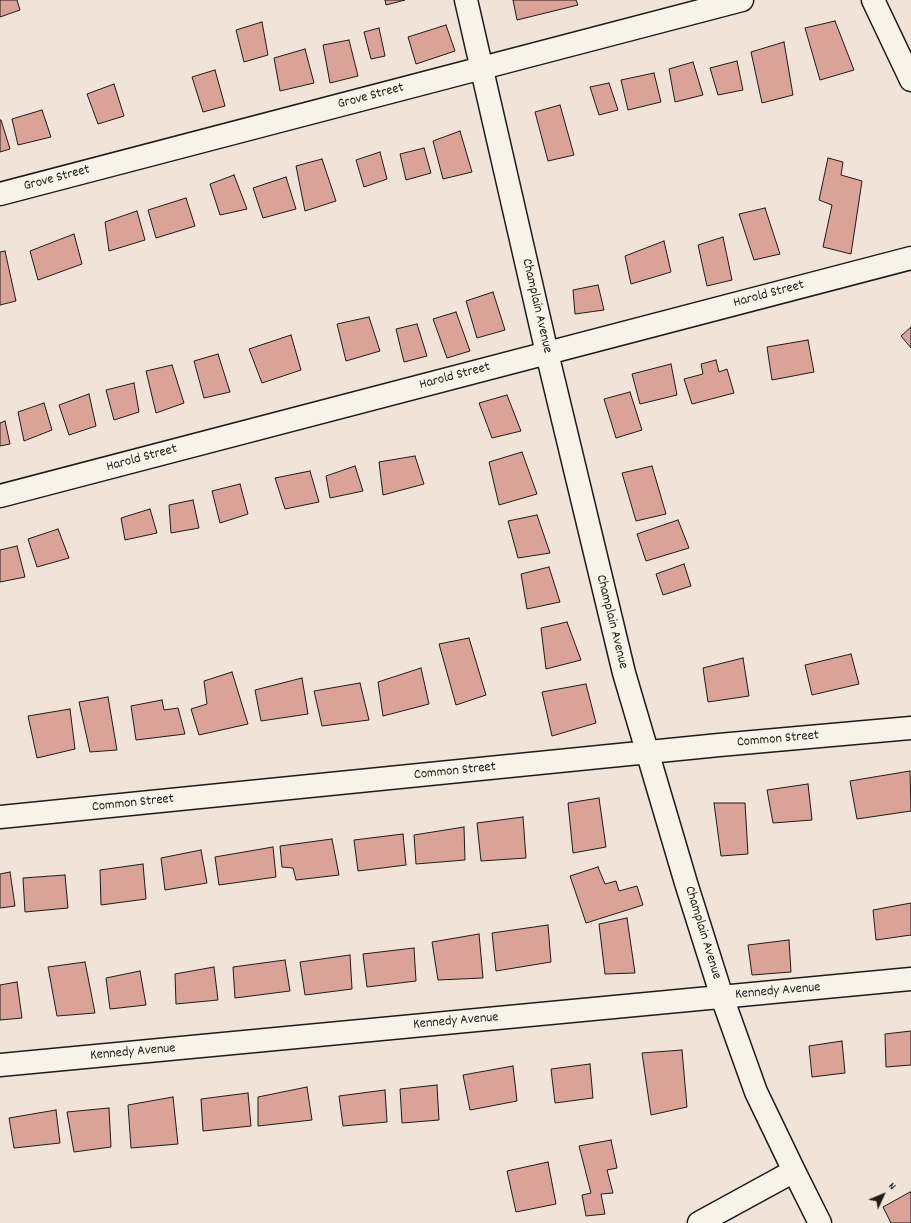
<!DOCTYPE html>
<html>
<head>
<meta charset="utf-8">
<style>
	body { margin:0 }
	#map { position:relative; width:911px; height:1223px; overflow:hidden; background:#f1e3d8; font-family:Dekko,sans-serif }
	canvas { display:block }
	.north { position:absolute; left:863px; top:1175px; width:40px; height:40px; -webkit-text-stroke:3px #f7f3e8; paint-order:stroke; rotate:46deg; font-size:11px; font-weight:700; line-height:16px; text-align:center; color:#1c1c1c }
	.north::after { content:''; display:block; margin:auto; width:14px; height:18px; background:#1c1c1c; clip-path:polygon(50% 0,100% 100%,50% 72%,0 100%) }
</style>
</head>
<body>
<div id="map">
<canvas width="911" height="1223"></canvas>
<div class="north">N</div>
</div>
<script>
const context = document.querySelector('canvas').getContext('2d');
context.lineJoin = 'round';
function paint(path, color) { context.fillStyle = color; context.fill(path, 'evenodd'); }
const toPath = rows => new Path2D(rows.map(r => 'M' + r).join(''));
function stroke(path, color, width, dash) { context.strokeStyle = color; context.lineWidth = width; context.lineCap = dash ? 'butt' : 'round'; context.setLineDash(dash || []); context.stroke(path); }
function drawText(font, color, halo, rows, align = 'center') {
  context.font = font + ' Dekko,sans-serif'; context.lineWidth = 4; context.setLineDash([]); context.textBaseline = 'middle'; context.strokeStyle = halo; context.fillStyle = color; for (const [text, x, y, turn = 0] of rows) {
    context.save(); context.translate(x, y); context.rotate((+turn || 0) * Math.PI / 180); context.textAlign = isNaN(turn) ? turn : align; if (halo) context.strokeText(text, 0, 0); context.fillText(text, 0, 0); context.restore();
  }
}
const building = toPath([
	[0,0,17,0,20,10,0,17,0,0],
	[385,0,405,0,386,5,385,0],
	[513,0,576,0,578,5,517,20,513,0],
	[835,21,854,70,820,80,805,28,835,21],
	[262,22,268,55,244,62,236,30,262,22],
	[446,25,455,51,416,64,408,37,446,25],
	[379,28,385,56,371,59,364,32,379,28],
	[349,40,358,76,330,83,323,45,349,40],
	[784,42,793,95,762,103,751,52,784,42],
	[305,49,314,83,280,91,274,58,305,49],
	[737,61,743,90,718,95,710,68,737,61],
	[693,62,703,95,675,102,669,69,693,62],
	[215,70,225,106,203,112,192,77,215,70],
	[654,73,661,102,628,110,621,80,654,73],
	[609,83,618,110,599,115,590,87,609,83],
	[114,84,124,116,98,124,87,94,114,84],
	[560,105,574,155,548,161,535,112,560,105],
	[42,110,51,137,18,145,12,119,42,110],
	[0,120,1,120,10,149,0,152,0,120],
	[460,131,472,172,443,179,433,141,460,131],
	[424,148,431,173,406,180,400,154,424,148],
	[380,152,387,179,364,187,356,160,380,152],
	[828,158,843,162,841,175,862,181,851,254,823,247,832,205,819,200,828,158],
	[322,159,336,201,305,211,296,166,322,159],
	[234,175,247,209,220,215,210,184,234,175],
	[286,177,296,209,263,218,253,188,286,177],
	[186,198,195,226,156,238,148,210,186,198],
	[765,208,780,254,754,260,739,214,765,208],
	[137,211,145,240,109,251,105,222,137,211],
	[74,234,82,264,38,280,30,251,74,234],
	[723,237,732,280,707,286,698,245,723,237],
	[664,241,671,272,631,284,625,256,664,241],
	[5,251,16,301,0,305,0,252,5,251],
	[598,285,604,310,575,314,573,290,598,285],
	[493,292,505,330,477,338,466,301,493,292],
	[456,312,470,351,447,358,433,319,456,312],
	[369,317,380,351,346,361,337,324,369,317],
	[417,324,427,356,404,362,396,329,417,324],
	[911,327,911,348,901,336,911,327],
	[291,335,301,370,262,383,249,349,291,335],
	[808,340,814,372,772,380,767,347,808,340],
	[218,354,230,392,204,398,194,361,218,354],
	[716,360,719,372,727,369,734,393,692,404,684,379,703,374,701,364,716,360],
	[671,364,677,395,640,404,632,374,671,364],
	[172,365,184,403,156,413,146,371,172,365],
	[134,383,139,412,114,420,106,390,134,383],
	[630,392,642,430,616,438,604,399,630,392],
	[89,394,96,426,69,435,59,405,89,394],
	[507,395,521,431,492,438,479,403,507,395],
	[44,403,52,430,24,441,18,412,44,403],
	[5,421,10,444,0,446,0,423,5,421],
	[522,452,537,494,499,505,489,462,522,452],
	[415,456,424,484,383,495,379,462,415,456],
	[355,466,363,491,330,498,326,476,355,466],
	[652,466,666,514,636,521,622,473,652,466],
	[310,471,319,502,285,509,275,478,310,471],
	[240,484,248,514,220,523,212,491,240,484],
	[193,500,199,528,171,533,169,505,193,500],
	[150,509,157,533,125,540,121,518,150,509],
	[537,515,550,553,518,558,508,521,537,515],
	[678,520,689,548,646,561,637,534,678,520],
	[58,529,69,558,37,567,28,539,58,529],
	[17,546,25,577,0,582,0,550,17,546],
	[684,564,691,586,663,595,656,574,684,564],
	[549,567,560,602,527,609,521,574,549,567],
	[567,622,581,660,546,669,541,628,567,622],
	[469,638,486,695,456,705,439,644,469,638],
	[851,654,859,684,812,695,805,665,851,654],
	[743,658,749,696,708,702,703,668,743,658],
	[421,668,429,704,383,716,378,682,421,668],
	[232,672,248,724,199,735,191,709,207,704,204,681,232,672],
	[302,678,308,714,261,721,255,690,302,678],
	[360,683,369,720,322,726,314,691,360,683],
	[586,684,596,723,552,736,542,692,586,684],
	[108,697,117,750,90,752,79,702,108,697],
	[162,700,164,710,178,708,185,734,136,740,131,706,162,700],
	[70,709,75,749,37,758,28,716,70,709],
	[910,771,911,811,857,819,850,781,910,771],
	[808,784,812,820,773,823,767,790,808,784],
	[599,798,606,847,573,853,568,803,599,798],
	[714,803,745,803,748,854,721,856,714,803],
	[523,817,526,858,481,861,477,823,523,817],
	[464,827,465,860,416,864,414,835,464,827],
	[403,834,406,865,358,871,354,840,403,834],
	[332,839,339,875,296,880,293,868,282,867,280,846,332,839],
	[273,847,276,877,219,885,215,857,273,847],
	[201,850,207,883,165,890,161,858,201,850],
	[143,864,146,899,101,905,100,870,143,864],
	[598,867,605,884,616,881,619,891,637,886,643,905,586,923,570,876,598,867],
	[10,872,15,906,0,908,0,874,10,872],
	[65,875,68,908,25,912,23,878,65,875],
	[911,903,911,935,876,940,873,910,911,903],
	[627,918,635,973,605,974,599,924,627,918],
	[548,925,551,962,496,971,492,933,548,925],
	[479,934,483,978,438,980,432,942,479,934],
	[789,940,791,972,752,975,748,945,789,940],
	[414,948,416,981,367,987,363,954,414,948],
	[350,955,352,989,305,995,300,962,350,955],
	[285,960,290,991,235,998,233,967,285,960],
	[85,962,95,1013,57,1016,48,967,85,962],
	[214,967,218,1000,176,1004,175,974,214,967],
	[140,971,146,1005,110,1009,106,978,140,971],
	[17,982,22,1018,0,1020,0,985,17,982],
	[911,1031,911,1065,886,1067,885,1034,911,1031],
	[842,1041,845,1073,812,1077,809,1046,842,1041],
	[682,1050,687,1107,651,1115,642,1053,682,1050],
	[590,1064,593,1098,555,1103,551,1069,590,1064],
	[513,1066,517,1101,470,1110,463,1075,513,1066],
	[437,1085,439,1120,402,1123,400,1089,437,1085],
	[307,1087,312,1120,258,1126,258,1097,307,1087],
	[385,1090,387,1122,343,1126,339,1096,385,1090],
	[248,1093,251,1126,203,1131,201,1099,248,1093],
	[173,1097,178,1144,131,1148,128,1105,173,1097],
	[109,1108,111,1147,74,1152,67,1112,109,1108],
	[56,1110,60,1143,14,1148,9,1118,56,1110],
	[611,1140,617,1168,607,1170,613,1193,601,1194,605,1214,586,1216,582,1195,591,1193,579,1146,611,1140],
	[548,1162,556,1204,516,1212,507,1171,548,1162],
	[910,1192,911,1194,911,1223,891,1223,883,1207,910,1192]
]);
const minor = toPath([
	[466,0,547,353,624,673,686,883,722,997,756,1092,794,1171,820,1223],
	[0,194,742,0],
	[0,496,911,258],
	[0,817,719,745,911,728],
	[0,1065,911,979],
	[699,1223,794,1171]
]);
const secondary = toPath([
	[873,0,911,80]
]);
const streetNames = [
	["Grove Street",371,97,-15],
	["Grove Street",57,179,-15],
	["Harold Street",769,295,-15],
	["Champlain Avenue",536,306,77],
	["Harold Street",455,377,-15],
	["Harold Street",142,459,-15],
	["Champlain Avenue",611,622,76],
	["Common Street",778,740,-5],
	["Common Street",455,772,-6],
	["Common Street",133,804,-6],
	["Champlain Avenue",702,933,73],
	["Kennedy Avenue",778,992,-5],
	["Kennedy Avenue",456,1022,-5],
	["Kennedy Avenue",133,1053,-5]
];
paint(building, '#dba297');
stroke(building, '#1c1c1c', 1);
stroke(minor, '#1c1c1c', 25);
stroke(secondary, '#1c1c1c', 25);
stroke(minor, '#f7f3e8', 22);
stroke(secondary, '#f7f3e8', 22);
drawText('14px', '#1c1c1c', '#f7f3e8', streetNames);
</script>
</body>
</html>
